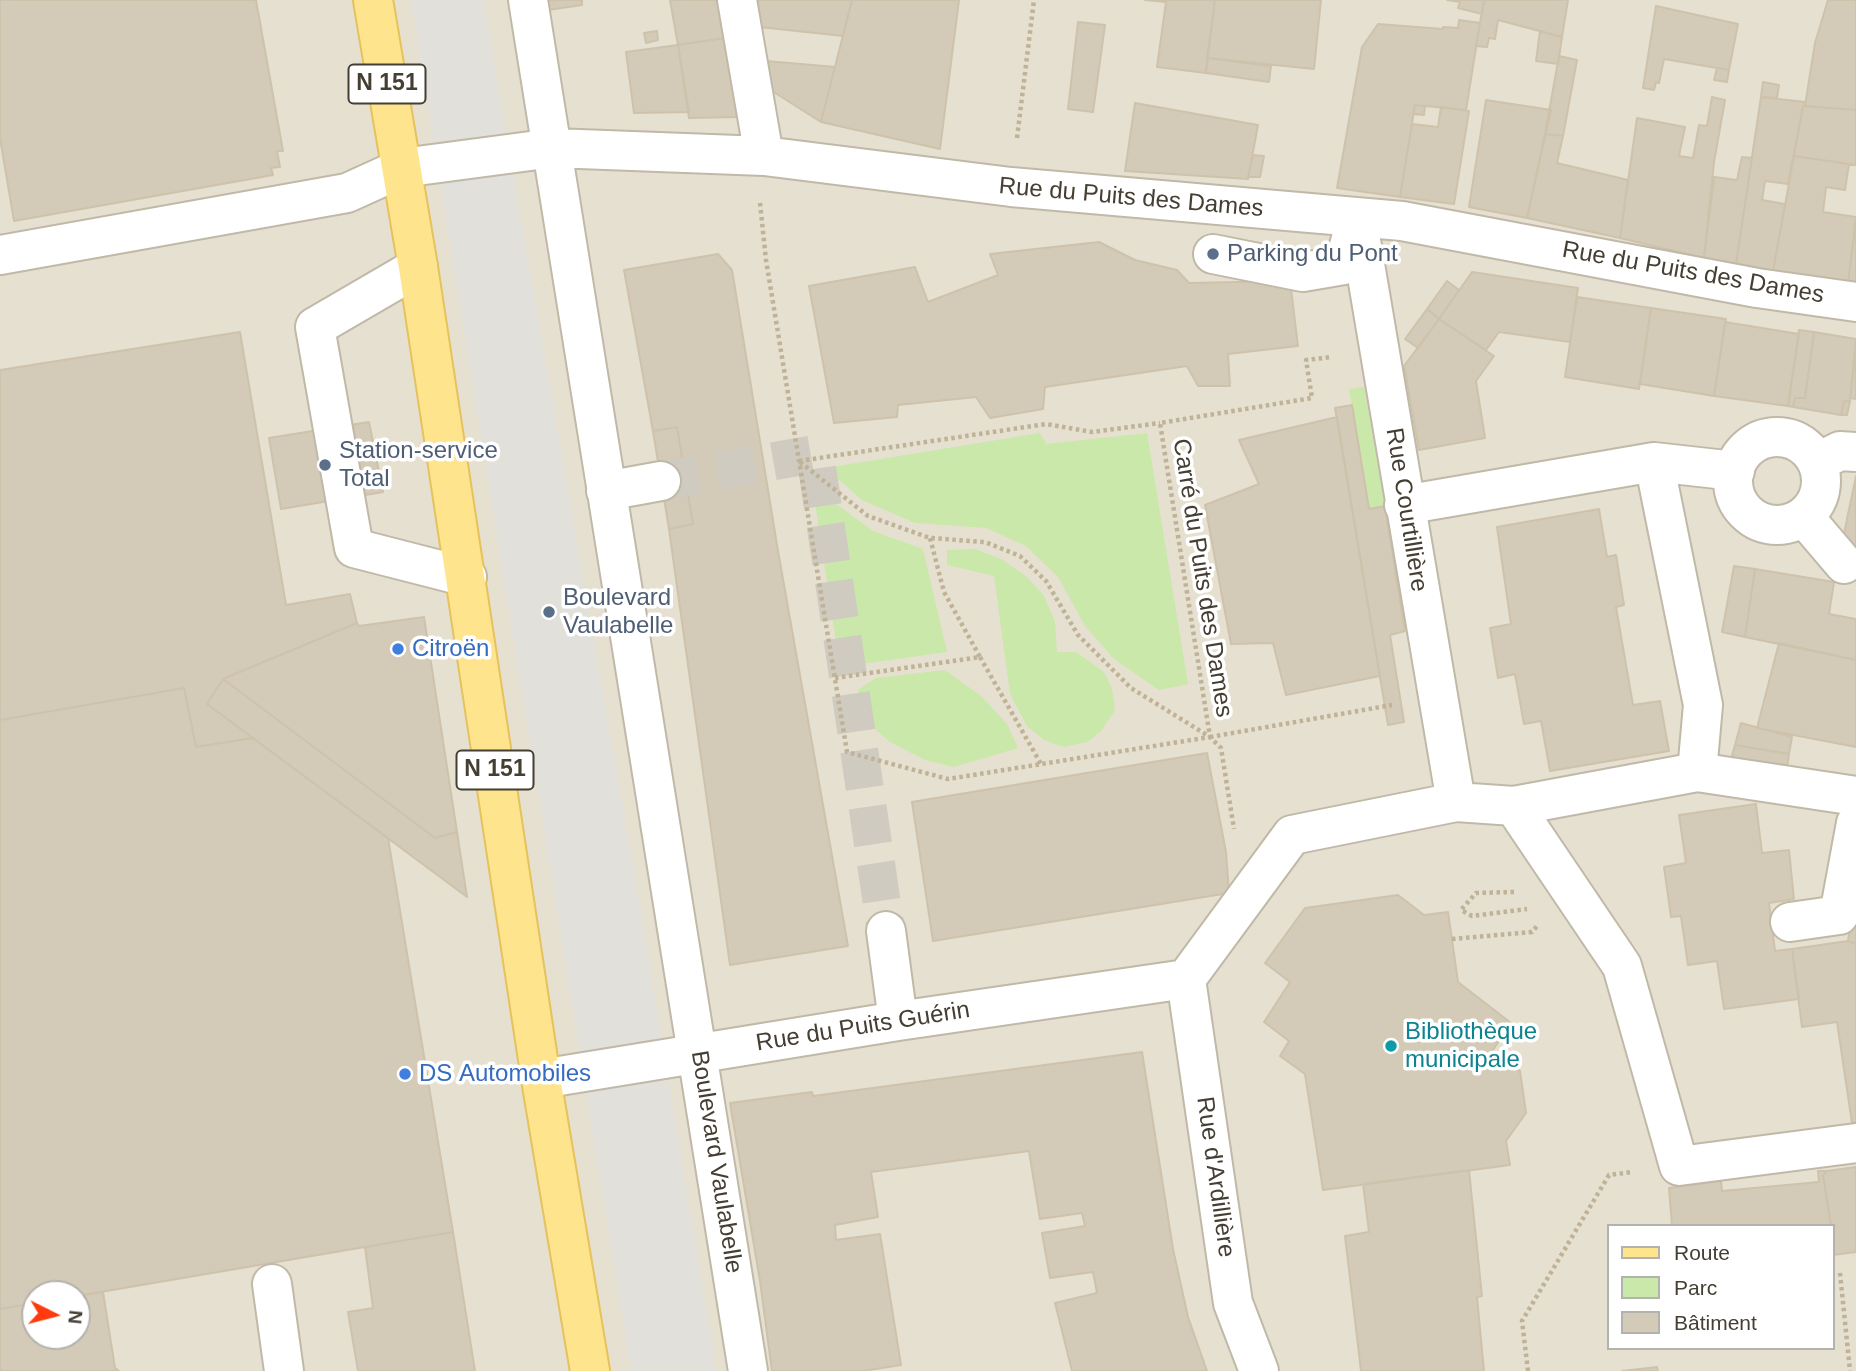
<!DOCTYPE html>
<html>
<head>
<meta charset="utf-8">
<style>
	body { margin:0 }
	#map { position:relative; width:1856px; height:1371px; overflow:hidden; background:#f2eee3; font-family:Helvetica,sans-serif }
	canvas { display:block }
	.legend { position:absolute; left:1607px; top:1224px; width:228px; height:126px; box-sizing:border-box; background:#fff; border:2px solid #b4b2ad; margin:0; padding:9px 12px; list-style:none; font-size:21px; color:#443e33 }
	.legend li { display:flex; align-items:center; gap:14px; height:35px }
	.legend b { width:35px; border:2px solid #b4b2ad }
	.north { position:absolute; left:21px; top:1280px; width:70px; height:70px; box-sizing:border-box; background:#fff; border:2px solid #b4b2ad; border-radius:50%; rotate:96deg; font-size:19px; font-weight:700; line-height:28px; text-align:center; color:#443e33 }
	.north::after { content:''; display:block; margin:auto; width:24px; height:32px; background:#ff3b0d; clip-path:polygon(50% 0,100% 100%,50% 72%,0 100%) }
</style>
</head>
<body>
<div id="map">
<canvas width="1856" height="1371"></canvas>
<ul class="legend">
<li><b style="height:9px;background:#ffe48e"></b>Route</li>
<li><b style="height:19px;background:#c9e8aa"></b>Parc</li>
<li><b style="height:19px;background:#d4cab8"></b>Bâtiment</li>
</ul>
<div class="north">N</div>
</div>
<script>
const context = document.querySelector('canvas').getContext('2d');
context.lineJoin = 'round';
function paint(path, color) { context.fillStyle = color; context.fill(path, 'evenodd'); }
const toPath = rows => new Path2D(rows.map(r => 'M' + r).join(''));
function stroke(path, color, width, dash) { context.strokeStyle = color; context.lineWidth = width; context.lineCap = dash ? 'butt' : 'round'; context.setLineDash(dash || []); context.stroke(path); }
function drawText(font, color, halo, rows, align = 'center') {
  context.font = font + ' Helvetica,sans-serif'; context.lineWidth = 7; context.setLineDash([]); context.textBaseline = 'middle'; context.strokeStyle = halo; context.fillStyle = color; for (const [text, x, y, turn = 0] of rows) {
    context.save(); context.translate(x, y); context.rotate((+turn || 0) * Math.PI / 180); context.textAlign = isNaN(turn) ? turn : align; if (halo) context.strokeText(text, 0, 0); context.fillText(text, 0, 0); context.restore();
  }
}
const residential = toPath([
	[0,0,1856,0,1856,1371,0,1371],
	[1609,1226,1833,1226,1833,1348,1609,1348],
	[35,1294,77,1294,77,1336,35,1336]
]);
const green = toPath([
	[1364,387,1385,506,1369,509,1349,389],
	[1040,433,1046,444,1147,433,1188,684,1159,690,1114,659,1085,626,1058,577,1026,546,986,528,915,523,862,500,826,468],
	[832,501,873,531,923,549,947,652,840,667,815,503],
	[975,549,1001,559,1027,577,1044,596,1055,622,1057,652,1076,652,1104,672,1112,688,1115,710,1101,731,1087,742,1064,747,1044,740,1027,726,1010,694,994,576,947,565,947,550],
	[945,670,981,696,1007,724,1018,748,954,767,925,760,890,742,874,728,861,708,858,690,876,678]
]);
const parking = toPath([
	[411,0,483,0,638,897,716,1371,631,1371]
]);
const building = toPath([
	[0,0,256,0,283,151,277,151,280,167,271,168,273,175,14,221,0,138,0,0],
	[547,0,582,0,582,5,548,10,547,0],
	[670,0,718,0,725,38,678,45,670,0],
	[754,0,852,0,843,36,759,27,754,0],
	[852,0,959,0,940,149,821,122,852,0],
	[1145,0,1215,0,1206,73,1157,67,1166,2,1145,0],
	[1215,0,1321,0,1314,69,1207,58,1215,0],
	[1447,0,1484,0,1482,14,1458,8,1460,2,1447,0],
	[1484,0,1568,0,1562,37,1498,20,1495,39,1489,38,1487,47,1476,46,1484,0],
	[1828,0,1856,0,1856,110,1805,106,1815,43,1828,0],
	[1656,6,1738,24,1729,70,1664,59,1659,83,1656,82,1654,90,1643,88,1656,6],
	[1459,20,1480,23,1466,110,1415,105,1400,197,1337,188,1362,47,1378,24,1443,29,1443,27,1458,28,1459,20],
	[1078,22,1105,25,1093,112,1068,109,1078,22],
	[657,31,658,40,646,43,644,33,657,31],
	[1540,31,1562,37,1558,64,1536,61,1540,31],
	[725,38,739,117,689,118,678,45,725,38],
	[678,45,689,112,634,113,626,52,678,45],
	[1559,56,1577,60,1563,136,1545,134,1559,56],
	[1207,58,1271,66,1269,82,1206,73,1207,58],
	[766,61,835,67,821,122,772,91,766,61],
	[1717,68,1729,70,1727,82,1714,80,1717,68],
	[1763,82,1779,85,1777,98,1761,97,1763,82],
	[1712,97,1725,100,1714,162,1704,258,1620,238,1637,118,1685,127,1679,156,1693,158,1699,125,1707,126,1712,97],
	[1761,97,1805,102,1805,106,1803,106,1788,184,1765,181,1762,200,1785,204,1773,271,1736,264,1761,97],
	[1486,100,1551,110,1527,218,1469,207,1486,100],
	[1135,103,1258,125,1248,179,1125,171,1135,103],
	[1415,105,1425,106,1424,115,1413,114,1415,105],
	[1803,106,1856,110,1856,165,1794,156,1803,106],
	[1441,107,1469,111,1454,204,1400,197,1412,124,1438,127,1441,107],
	[1545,134,1563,136,1557,163,1628,180,1620,238,1527,218,1545,134],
	[1253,155,1264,156,1260,177,1248,177,1253,155],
	[1794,156,1849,164,1845,190,1826,187,1823,212,1856,217,1848,283,1773,271,1794,156],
	[1742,157,1752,158,1736,264,1704,258,1714,177,1737,180,1742,157],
	[1856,223,1856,284,1848,283,1856,223],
	[1099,242,1135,260,1177,270,1189,283,1290,281,1298,346,1228,354,1230,386,1198,386,1187,366,1045,387,1043,409,990,418,976,397,898,405,897,417,834,423,809,286,915,267,928,302,998,275,990,254,1099,242],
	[718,254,732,270,778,551,848,946,730,965,669,529,693,524,677,427,653,431,624,270,718,254],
	[1472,272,1578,288,1570,342,1499,332,1486,350,1439,319,1472,272],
	[1447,281,1459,290,1439,319,1427,309,1447,281],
	[1577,297,1651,308,1639,389,1565,377,1577,297],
	[1651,308,1726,319,1714,396,1640,384,1651,308],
	[1427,309,1439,319,1418,348,1405,339,1427,309],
	[1439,319,1494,356,1476,381,1485,438,1419,450,1404,366,1439,319],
	[1725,322,1799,334,1788,406,1714,396,1725,322],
	[1799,330,1814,332,1805,398,1795,398,1793,407,1788,406,1799,330],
	[240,332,286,605,350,594,357,623,223,679,207,704,253,738,196,747,184,688,0,720,0,370,240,332],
	[1814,332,1856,339,1850,401,1844,401,1841,415,1793,407,1795,398,1805,398,1814,332],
	[1856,353,1856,399,1850,398,1856,353],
	[1844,401,1850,401,1847,415,1841,415,1844,401],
	[1352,405,1369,509,1385,506,1405,631,1390,635,1404,722,1388,725,1335,408,1352,405],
	[1337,417,1380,676,1286,695,1273,643,1231,644,1205,505,1259,484,1239,440,1337,417],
	[369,422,383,492,281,509,269,438,369,422],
	[677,427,693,524,669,529,653,431,677,427],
	[1856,476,1856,552,1841,548,1856,476],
	[1599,509,1607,557,1616,555,1624,605,1616,607,1633,705,1660,701,1669,751,1550,771,1541,721,1524,724,1515,674,1498,678,1490,628,1511,624,1497,527,1599,509],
	[1734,566,1755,569,1745,637,1722,632,1734,566],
	[1755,569,1834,582,1829,614,1856,619,1856,660,1745,637,1755,569],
	[424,617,457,832,435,838,223,679,357,623,359,626,424,617],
	[1779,643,1856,660,1856,747,1757,728,1779,643],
	[223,679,435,838,457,832,467,897,207,704,223,679],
	[184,688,196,747,253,738,388,838,453,1232,77,1296,35,1294,35,1303,0,1309,0,720,184,688],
	[1741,723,1792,737,1789,754,1735,745,1741,723],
	[1735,745,1789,754,1786,774,1730,763,1735,745],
	[1207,753,1226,852,1229,893,933,941,912,802,1207,753],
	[1756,804,1762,853,1789,850,1794,899,1769,903,1775,951,1792,949,1799,999,1724,1009,1717,961,1688,965,1681,916,1671,917,1664,867,1686,863,1679,815,1756,804],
	[1856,888,1856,944,1848,941,1856,888],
	[1398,895,1424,915,1448,912,1458,982,1511,1023,1493,1050,1520,1071,1526,1113,1506,1141,1510,1165,1323,1190,1305,1074,1280,1056,1289,1041,1264,1022,1290,982,1265,963,1305,908,1398,895],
	[1848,941,1856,944,1856,1122,1852,1123,1837,1022,1802,1027,1792,949,1848,941],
	[1142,1052,1173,1249,1188,1317,1207,1371,1072,1371,1055,1303,1097,1293,1093,1272,1050,1278,1042,1233,1085,1226,1082,1213,1040,1219,1029,1151,871,1172,878,1217,835,1225,836,1240,880,1234,901,1365,863,1371,772,1371,760,1281,730,1103,812,1092,813,1096,1142,1052],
	[1856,1167,1856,1252,1833,1255,1833,1226,1831,1226,1823,1175,1827,1171,1856,1167],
	[1469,1170,1482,1296,1477,1297,1484,1371,1361,1371,1345,1236,1369,1232,1363,1184,1469,1170],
	[1818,1171,1827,1171,1823,1175,1831,1226,1672,1226,1669,1188,1721,1181,1722,1191,1819,1182,1818,1171],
	[453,1232,475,1371,358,1371,348,1312,373,1308,365,1247,453,1232],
	[103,1292,115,1368,119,1371,0,1371,0,1309,35,1303,35,1336,77,1336,77,1296,103,1292],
	[1657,1367,1658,1371,1622,1371,1657,1367]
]);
const minorTunnel = toPath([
	[661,481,815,454,886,931]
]);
const path = toPath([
	[1017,138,1034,0],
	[760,203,766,260,847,752,948,779,1210,737,1160,423,1312,398,1306,360,1332,357],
	[799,461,1046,424,1092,432,1160,423],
	[800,462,868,516,930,538,985,542,1020,556,1046,581,1078,635,1131,688,1210,737,1221,748,1234,829],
	[980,657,1041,764],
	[835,678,980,657,944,592,930,538],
	[1210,737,1392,705],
	[1514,892,1476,893,1461,910,1472,916,1527,909],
	[1452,939,1532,932,1538,925],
	[1840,1273,1850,1371],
	[1528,1371,1522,1321,1609,1175,1632,1172]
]);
const minor = toPath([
	[528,0,748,1371],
	[737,0,764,156],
	[1357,217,1456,802],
	[1213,254,1303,272,1344,265,1355,223],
	[0,255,347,193,402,168,553,148,764,156,1011,187,1402,221,1757,288,1856,302],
	[418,267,315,327,354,548,467,577],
	'1733 481a44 44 0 1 1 88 0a44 44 0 1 1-88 0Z',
	[1654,462,1735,471],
	[1818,462,1840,451,1856,452],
	[606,491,661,481],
	[1404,505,1654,462,1703,705,1697,772],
	[1804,517,1844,564],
	[1514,806,1697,772,1856,796],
	[1790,922,1839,915,1856,823],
	[886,931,898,1021],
	[1186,979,1292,835,1456,802,1514,806,1622,966,1679,1166,1856,1143],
	[1186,979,1233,1303,1259,1371],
	[541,1079,898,1021,1186,979],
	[272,1284,284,1371]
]);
const major = toPath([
	[373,0,418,267,541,1079,590,1371]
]);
const markers = [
	[1213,254,7,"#5c6f8a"],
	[325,465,7,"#5c6f8a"],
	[549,612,7,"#5c6f8a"],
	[398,649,7,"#3f7fe0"],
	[1391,1046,7,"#0f9aa8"],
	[405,1074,7,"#3f7fe0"]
];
const shields = [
	[387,84,77],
	[495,770,77]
];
const shieldNames = [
	["N 151",387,84],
	["N 151",495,770]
];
const streetNames = [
	["Rue du Puits des Dames",1131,198,5],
	["Rue du Puits des Dames",1693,273,10],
	["Rue Courtillière",1406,510,81],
	["Carré du Puits des Dames",1202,578,81],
	["Rue du Puits Guérin",863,1027,-9],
	["Boulevard Vaulabelle",716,1162,81],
	["Rue d'Ardillière",1215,1177,82]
];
const serviceNames = [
	["Parking du Pont",1227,254],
	["Station-service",339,451],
	["Total",339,479],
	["Boulevard",563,598],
	["Vaulabelle",563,626]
];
const shopNames = [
	["Citroën",412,649],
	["DS Automobiles",419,1074]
];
const cultureNames = [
	["Bibliothèque",1405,1032],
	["municipale",1405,1060]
];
paint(residential, '#e6e0d1');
paint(green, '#c9e8aa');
paint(parking, '#e2e0db');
paint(building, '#d4cab8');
stroke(building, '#cec2ab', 2);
stroke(minorTunnel, '#cfcbc0', 38, [38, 19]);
stroke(minor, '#c0b9a8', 42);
stroke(major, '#e6c25d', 42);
stroke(path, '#bfb296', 4.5, [3.5, 3.5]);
stroke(minor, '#fff', 38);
stroke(major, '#ffe48e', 38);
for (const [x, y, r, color] of markers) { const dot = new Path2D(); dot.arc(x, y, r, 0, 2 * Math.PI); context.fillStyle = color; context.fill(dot); stroke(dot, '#fff', 2.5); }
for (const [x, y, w] of shields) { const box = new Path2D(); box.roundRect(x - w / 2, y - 19.5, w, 39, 5); context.fillStyle = '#fff'; context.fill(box); stroke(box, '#443e33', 2); }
drawText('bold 23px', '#443e33', null, shieldNames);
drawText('24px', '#443e33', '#fff', streetNames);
drawText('24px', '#4e5e75', '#fff', serviceNames, 'left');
drawText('24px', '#366cbe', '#fff', shopNames, 'left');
drawText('24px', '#0d838f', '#fff', cultureNames, 'left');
</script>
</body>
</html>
